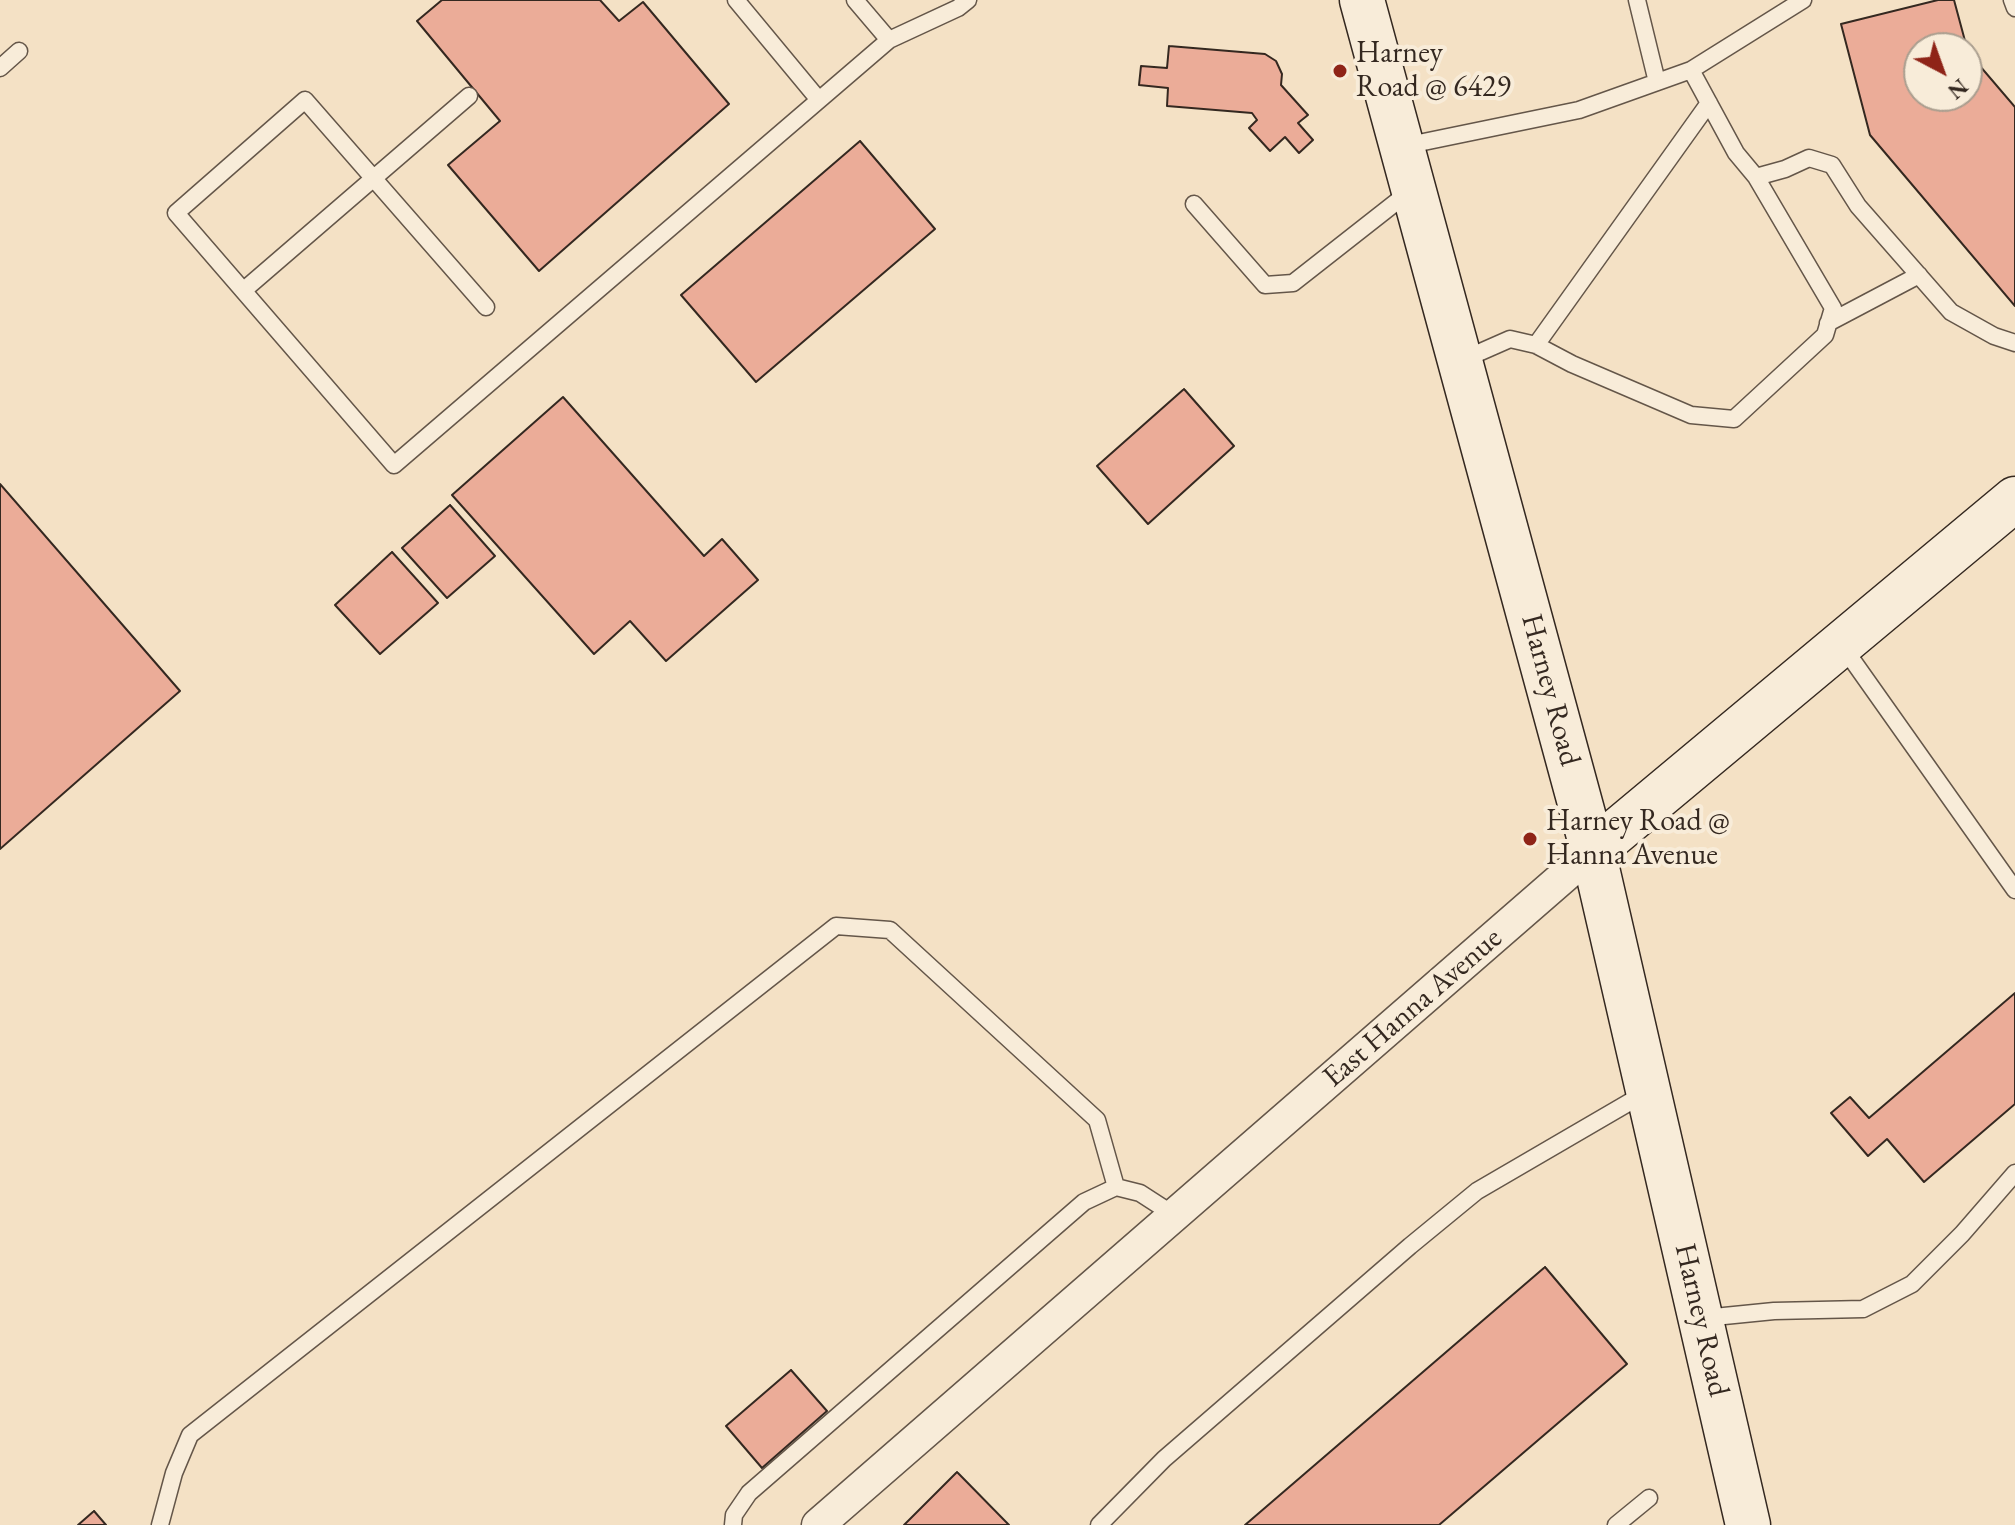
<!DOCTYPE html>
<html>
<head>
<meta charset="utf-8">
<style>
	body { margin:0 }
	#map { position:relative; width:2015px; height:1525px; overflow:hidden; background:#f4e1c5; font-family:"EB Garamond",serif }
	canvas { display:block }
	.north { position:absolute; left:1903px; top:32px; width:80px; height:80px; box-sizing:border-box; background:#f8ecd9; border:2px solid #aa9e8f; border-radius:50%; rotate:139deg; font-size:22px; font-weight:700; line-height:32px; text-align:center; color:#342820 }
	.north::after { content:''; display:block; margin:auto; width:28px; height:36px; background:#8f2418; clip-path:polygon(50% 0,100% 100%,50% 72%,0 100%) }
</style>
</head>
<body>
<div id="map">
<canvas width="2015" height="1525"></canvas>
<div class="north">N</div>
</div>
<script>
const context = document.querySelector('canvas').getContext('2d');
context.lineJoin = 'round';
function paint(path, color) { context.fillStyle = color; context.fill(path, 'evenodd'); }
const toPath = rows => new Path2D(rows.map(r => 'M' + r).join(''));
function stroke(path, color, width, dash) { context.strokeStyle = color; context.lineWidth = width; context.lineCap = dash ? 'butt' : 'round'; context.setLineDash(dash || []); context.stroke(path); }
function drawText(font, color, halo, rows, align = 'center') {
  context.font = font + ' "EB Garamond",serif'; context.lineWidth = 8; context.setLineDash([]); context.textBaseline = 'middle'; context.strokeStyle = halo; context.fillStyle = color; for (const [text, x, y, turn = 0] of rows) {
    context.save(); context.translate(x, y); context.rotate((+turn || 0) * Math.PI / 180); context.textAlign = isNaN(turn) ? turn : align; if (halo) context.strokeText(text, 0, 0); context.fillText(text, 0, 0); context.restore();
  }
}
const building = toPath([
	[442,0,600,0,619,21,643,2,729,104,539,271,448,165,500,121,417,21,442,0],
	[1938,0,1954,0,1968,52,2015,107,2015,306,1870,135,1841,24,1938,0],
	[1919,48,1967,48,1967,96,1919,96,1919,48],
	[1169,46,1265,54,1276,61,1282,74,1281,85,1308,115,1298,123,1313,140,1299,153,1285,137,1270,151,1249,128,1257,120,1252,113,1167,106,1168,88,1139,85,1141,66,1167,68,1169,46],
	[860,141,935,229,756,382,681,295,860,141],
	[1184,389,1234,446,1148,524,1097,466,1184,389],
	[563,397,704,556,722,539,758,580,666,661,630,621,594,654,452,495,563,397],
	[0,484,180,691,0,849,0,484],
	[450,505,495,556,447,598,402,548,450,505],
	[392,552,438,603,380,654,335,605,392,552],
	[2015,993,2015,1104,1924,1182,1887,1139,1868,1156,1831,1113,1850,1097,1869,1118,2015,993],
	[1545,1267,1627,1364,1439,1525,1245,1525,1545,1267],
	[791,1370,827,1411,762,1468,726,1426,791,1370],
	[957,1472,1009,1525,904,1525,957,1472],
	[94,1511,106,1525,78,1525,94,1511]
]);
const lane = toPath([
	[736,0,819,100],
	[855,0,889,40],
	[1637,0,1657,82],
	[2012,0,2015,8],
	[0,68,19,51],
	[1691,70,1736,153,1756,177,1785,169,1809,158,1832,165,1858,206,1951,312,1994,336,2015,343],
	[1404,146,1579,110,1691,70,1803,0],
	[1194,204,1265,285,1293,283,1409,192],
	[244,290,469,96],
	[486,307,305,100,176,213,394,465,889,40,958,8,968,0],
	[1828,323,1919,275],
	[1536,345,1709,103],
	[1460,361,1510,339,1536,345,1572,364,1691,415,1734,419,1825,335,1833,308,1756,177],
	[1841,644,2015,890],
	[1704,1318,1774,1311,1863,1309,1912,1284,1962,1234,2015,1173],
	[160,1525,174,1473,190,1435,836,926,890,930,1097,1120,1116,1187],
	[733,1525,734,1515,749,1493,1084,1202,1116,1187,1140,1193,1174,1215],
	[1099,1525,1164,1459,1410,1246,1477,1191,1647,1092],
	[1616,1525,1649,1498]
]);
const street = toPath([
	[818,1525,1593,851]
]);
const secondary = toPath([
	[1362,0,1593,851,1748,1525],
	[1593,851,2015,499]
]);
const markers = [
	[1340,71,8,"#8f2418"],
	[1530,839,8,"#8f2418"]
];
const poiNames = [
	["Harney",1356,54],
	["Road @ 6429",1356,88],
	["Harney Road @",1546,822],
	["Hanna Avenue",1546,856]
];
const streetNames = [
	["Harney Road",1550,690,75],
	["East Hanna Avenue",1413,1008,-41],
	["Harney Road",1701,1320,77]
];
paint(building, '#ebac98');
stroke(building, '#342820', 2);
stroke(lane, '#645649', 19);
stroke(street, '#645649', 35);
stroke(secondary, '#342820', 47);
stroke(lane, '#f8ecd9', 16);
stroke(street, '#f8ecd9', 32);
stroke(secondary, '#f8ecd9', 44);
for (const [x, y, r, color] of markers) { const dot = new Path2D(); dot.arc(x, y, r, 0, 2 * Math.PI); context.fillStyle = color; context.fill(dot); stroke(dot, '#f8ecd9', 3); }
drawText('30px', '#342820', '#f8ecd9', poiNames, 'left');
drawText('30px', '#342820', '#f8ecd9', streetNames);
</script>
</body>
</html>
